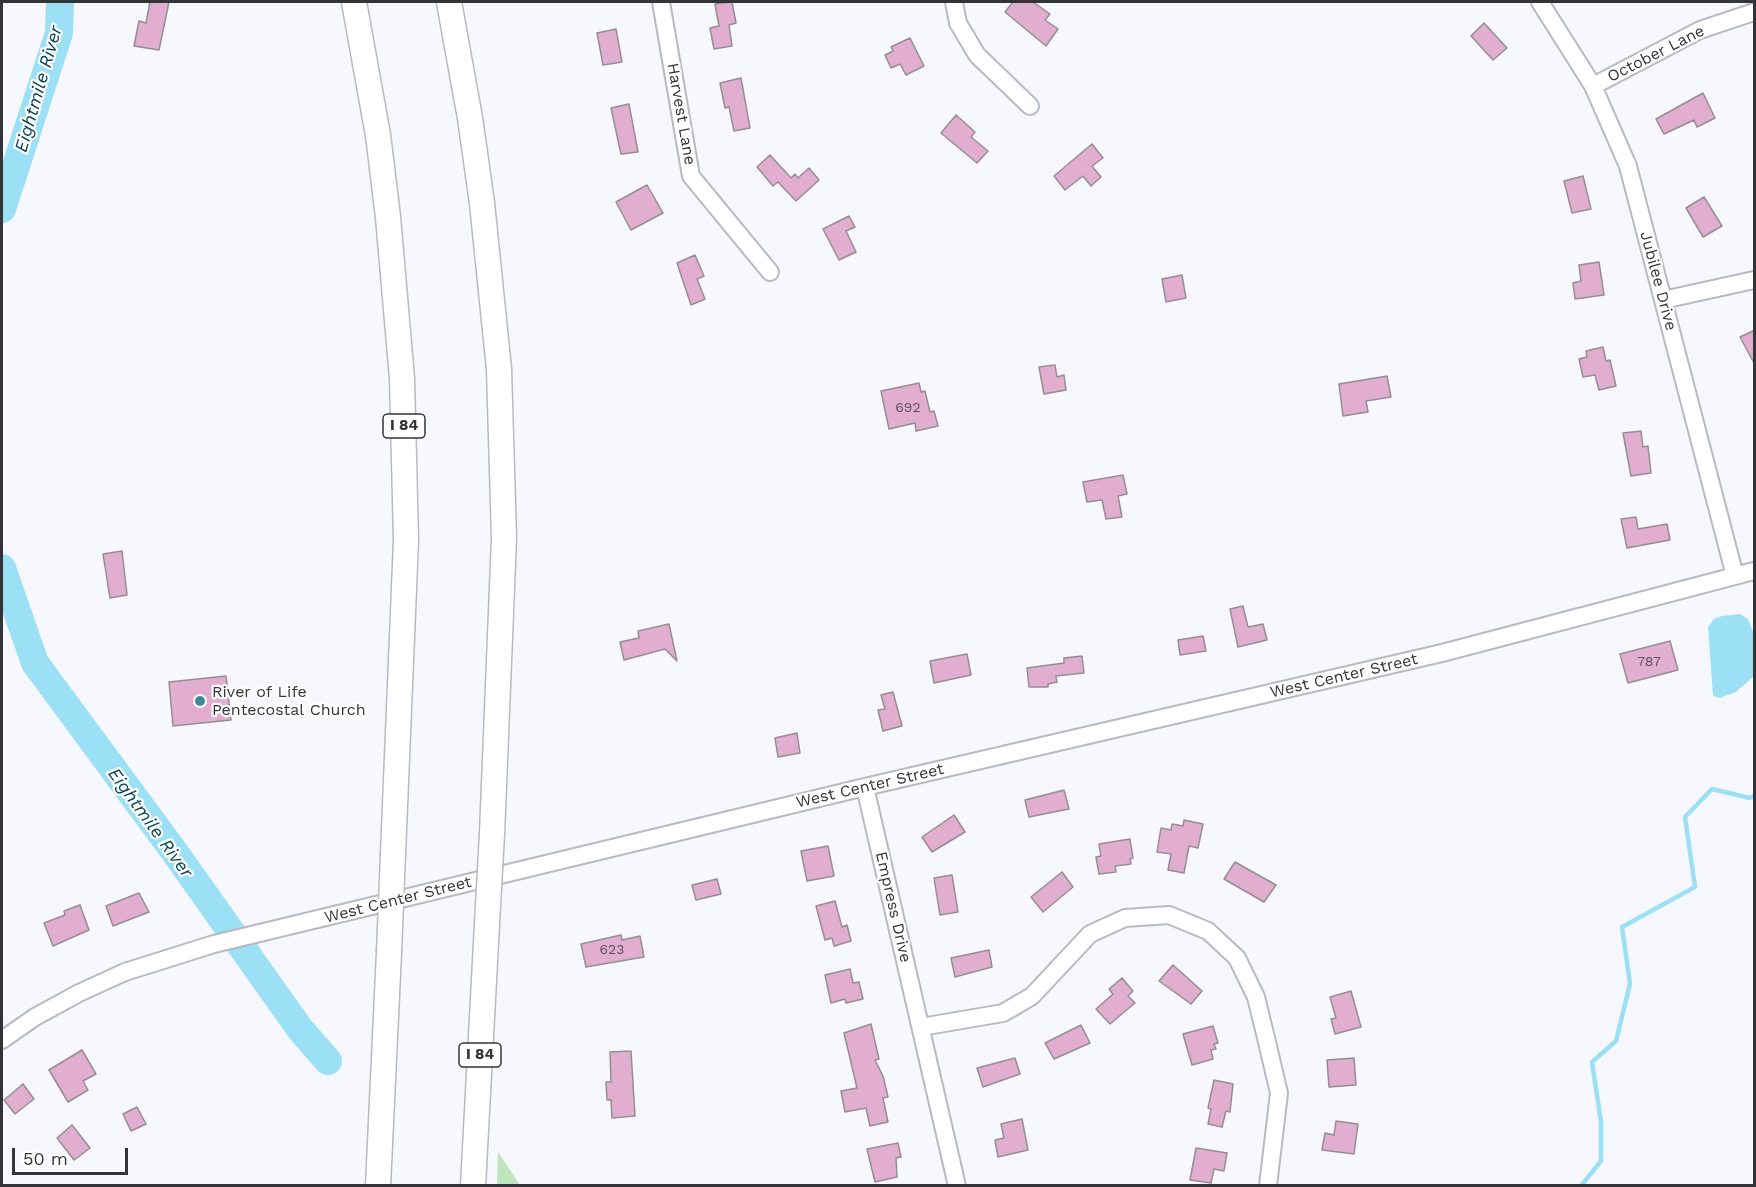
<!DOCTYPE html>
<html>
<head>
<meta charset="utf-8">
<style>
	body { margin:0 }
	#map { position:relative; width:1756px; height:1187px; overflow:hidden; background:#f7f8fe; font-family:"Work Sans",sans-serif }
	canvas { display:block }
	.frame { position:absolute; inset:0; border:3px solid #333438; pointer-events:none }
	.scale { position:absolute; left:12px; top:1148px; width:116px; height:27px; box-sizing:border-box; border:3px solid #333438; border-top:0; padding-left:8px; font-size:18px; line-height:21px; white-space:nowrap; color:#333438; -webkit-text-stroke:4px #fff; paint-order:stroke }
</style>
</head>
<body>
<div id="map">
<canvas width="1756" height="1187"></canvas>
<div class="frame"></div>
<div class="scale">50 m</div>
</div>
<script>
const context = document.querySelector('canvas').getContext('2d');
context.lineJoin = 'round';
function paint(path, color) { context.fillStyle = color; context.fill(path, 'evenodd'); }
const toPath = rows => new Path2D(rows.map(r => 'M' + r).join(''));
function stroke(path, color, width, dash) { context.strokeStyle = color; context.lineWidth = width; context.lineCap = dash ? 'butt' : 'round'; context.setLineDash(dash || []); context.stroke(path); }
function drawText(font, color, halo, rows, align = 'center') {
  context.font = font + ' "Work Sans",sans-serif'; context.lineWidth = 4.5; context.setLineDash([]); context.textBaseline = 'middle'; context.strokeStyle = halo; context.fillStyle = color; for (const [text, x, y, turn = 0] of rows) {
    context.save(); context.translate(x, y); context.rotate((+turn || 0) * Math.PI / 180); context.textAlign = isNaN(turn) ? turn : align; if (halo) context.strokeText(text, 0, 0); context.fillText(text, 0, 0); context.restore();
  }
}
const green = toPath([
	[498,1152,520,1185,497,1185]
]);
const water = toPath([
	[1740,614,1748,619,1754,634,1754,676,1736,692,1720,698,1713,696,1708,627,1714,619,1722,616]
]);
const stream = toPath([
	[1581,1186,1601,1161,1601,1122,1592,1062,1616,1041,1630,984,1622,927,1695,887,1685,817,1712,789,1750,798,1754,796]
]);
const river = toPath([
	[2,209,59,33,60,2],
	[2,568,35,663,176,854,300,1029,328,1061]
]);
const building = toPath([
	[150,2,169,2,159,50,134,46,139,21,146,23,150,2],
	[732,2,736,23,729,25,732,46,714,49,710,28,719,26,715,4,732,2],
	[1013,2,1033,2,1050,14,1045,20,1058,29,1046,46,1005,12,1013,2],
	[1484,23,1507,48,1493,60,1471,36,1484,23],
	[616,29,622,62,603,65,597,33,616,29],
	[910,38,924,66,906,75,900,64,891,68,885,55,893,51,891,47,910,38],
	[741,78,750,128,734,131,729,107,725,108,720,83,741,78],
	[1703,93,1715,118,1697,127,1694,120,1664,134,1656,119,1703,93],
	[629,104,638,152,621,154,611,108,629,104],
	[956,115,975,132,971,137,988,151,977,163,941,133,956,115],
	[1092,144,1103,158,1092,166,1101,177,1091,186,1083,176,1065,190,1054,176,1092,144],
	[770,155,791,178,795,174,798,178,809,168,819,180,796,201,778,182,773,186,757,167,770,155],
	[1583,176,1591,209,1572,213,1564,181,1583,176],
	[647,185,663,213,631,230,616,202,647,185],
	[1704,197,1722,226,1703,237,1686,208,1704,197],
	[849,216,855,227,846,231,856,252,839,260,823,229,849,216],
	[695,255,704,276,697,279,705,299,691,305,677,263,695,255],
	[1599,262,1604,295,1575,299,1573,283,1581,281,1579,265,1599,262],
	[1182,275,1186,298,1166,302,1162,279,1182,275],
	[1755,330,1755,365,1740,337,1755,330],
	[1603,347,1606,361,1610,360,1616,386,1599,390,1595,375,1583,377,1579,359,1587,357,1586,351,1603,347],
	[1055,365,1057,377,1064,375,1066,390,1044,394,1039,367,1055,365],
	[1387,376,1391,397,1366,401,1368,412,1343,416,1339,384,1387,376],
	[919,383,921,392,925,391,930,412,934,411,938,426,916,431,915,423,889,429,881,391,919,383],
	[1641,431,1643,447,1648,446,1651,473,1631,476,1623,433,1641,431],
	[1123,475,1127,494,1118,496,1122,517,1106,519,1102,500,1087,502,1083,482,1123,475],
	[1636,517,1638,529,1667,524,1670,540,1627,548,1621,519,1636,517],
	[122,551,127,595,110,598,103,554,122,551],
	[1243,606,1248,627,1263,624,1267,640,1238,647,1230,609,1243,606],
	[669,624,677,661,665,649,624,660,620,642,639,638,638,631,669,624],
	[1203,636,1206,651,1180,655,1178,640,1203,636],
	[1670,641,1678,670,1628,683,1620,654,1670,641],
	[967,654,971,675,934,683,930,661,967,654],
	[1082,656,1084,673,1056,676,1057,682,1048,684,1048,687,1029,687,1027,668,1064,663,1064,658,1082,656],
	[226,676,231,720,173,726,169,682,226,676],
	[893,692,902,726,883,731,878,710,885,709,881,695,893,692],
	[797,733,800,753,778,757,775,738,797,733],
	[1064,790,1069,809,1029,817,1025,800,1064,790],
	[954,815,965,832,932,852,922,837,954,815],
	[1184,820,1203,824,1198,848,1189,846,1184,873,1168,870,1171,854,1157,852,1161,828,1171,830,1172,824,1183,826,1184,820],
	[1130,839,1133,858,1130,859,1131,864,1115,866,1116,872,1099,874,1096,857,1101,856,1099,844,1130,839],
	[828,846,834,876,807,881,801,851,828,846],
	[1235,862,1276,885,1264,902,1224,879,1235,862],
	[1062,872,1073,887,1043,912,1031,897,1062,872],
	[952,875,958,912,940,915,934,878,952,875],
	[717,879,721,894,696,900,692,885,717,879],
	[139,893,149,912,113,926,106,906,139,893],
	[835,901,842,927,847,925,851,941,834,946,832,938,825,940,816,906,835,901],
	[80,905,89,930,53,946,44,923,65,915,64,911,80,905],
	[621,935,622,940,640,936,644,957,586,967,581,944,621,935],
	[989,950,992,967,955,977,951,958,989,950],
	[1173,965,1202,991,1191,1004,1159,981,1173,965],
	[850,969,853,983,859,982,863,999,846,1003,845,999,831,1003,825,975,850,969],
	[1122,978,1133,991,1128,996,1135,1003,1110,1024,1096,1009,1113,994,1109,989,1122,978],
	[1351,991,1361,1027,1335,1034,1331,1019,1336,1018,1330,997,1351,991],
	[871,1024,879,1059,875,1060,883,1076,888,1097,883,1098,888,1122,870,1126,866,1108,845,1112,841,1091,857,1088,844,1033,871,1024],
	[1081,1025,1090,1043,1054,1059,1045,1043,1081,1025],
	[1213,1026,1218,1043,1214,1044,1216,1049,1211,1050,1213,1059,1192,1065,1183,1034,1213,1026],
	[82,1050,96,1074,83,1081,88,1090,68,1102,49,1070,82,1050],
	[631,1051,635,1116,612,1118,611,1100,607,1100,606,1082,611,1082,610,1052,631,1051],
	[1015,1058,1020,1074,983,1087,977,1068,1015,1058],
	[1354,1058,1356,1085,1329,1087,1327,1060,1354,1058],
	[1214,1080,1233,1084,1230,1112,1226,1111,1222,1127,1208,1124,1211,1109,1208,1108,1214,1080],
	[23,1084,34,1099,15,1114,4,1100,23,1084],
	[137,1107,146,1124,131,1131,123,1114,137,1107],
	[1022,1119,1028,1150,998,1157,995,1140,1004,1138,1001,1124,1022,1119],
	[1336,1121,1358,1124,1354,1154,1322,1150,1325,1133,1334,1135,1336,1121],
	[72,1125,90,1148,74,1160,57,1138,72,1125],
	[898,1143,901,1157,896,1158,897,1177,875,1182,867,1149,898,1143],
	[1196,1148,1227,1153,1224,1171,1214,1169,1211,1183,1190,1180,1196,1148]
]);
const minor = toPath([
	[661,2,691,176,770,272],
	[954,2,958,23,977,55,1030,106],
	[1540,2,1593,86,1628,166,1735,576],
	[1593,86,1700,30,1754,12],
	[1663,300,1754,280],
	[865,787,957,1186],
	[921,1027,1003,1013,1032,996,1090,934,1125,918,1169,915,1208,931,1237,958,1256,997,1267,1042,1279,1093,1268,1186],
	[2,1040,35,1017,79,993,125,972,214,944,865,787,1442,653,1754,571]
]);
const highway = toPath([
	[354,2,378,135,388,217,402,378,406,540,393,854],
	[449,2,470,118,482,203,499,369,504,538,492,834],
	[378,1186,389,952],
	[473,1186,487,924]
]);
const highwayBridge = toPath([
	[487,924,492,834],
	[389,952,393,854]
]);
const markers = [
	[200,701,6,"#438696"]
];
const numberNames = [
	["692",908,408],
	["787",1649,662],
	["623",612,950]
];
const shields = [
	[404,426,42],
	[480,1055,42]
];
const shieldNames = [
	["I 84",404,426],
	["I 84",480,1055]
];
const streetNames = [
	["October Lane",1656,54,-27],
	["Harvest Lane",681,114,80],
	["Jubilee Drive",1658,281,75],
	["West Center Street",1344,676,-13],
	["West Center Street",870,786,-13],
	["West Center Street",398,900,-14],
	["Empress Drive",893,907,77]
];
const poiNames = [
	["River of Life",212,692],
	["Pentecostal Church",212,710]
];
const waterNames = [
	["Eightmile River",39,89,-74],
	["Eightmile River",150,823,54]
];
paint(green, '#bde4ba');
paint(water, '#9ce0f6');
stroke(stream, '#9ce0f6', 4.5);
stroke(river, '#9ce0f6', 28);
paint(building, '#e1aed0');
stroke(building, '#968d93', 1.5);
stroke(minor, '#b8bac3', 20);
stroke(highway, '#b8bac3', 27);
stroke(minor, '#fff', 16);
stroke(highway, '#fff', 24);
stroke(highwayBridge, '#b8bac3', 27, []);
stroke(highwayBridge, '#fff', 24);
for (const [x, y, r, color] of markers) { const dot = new Path2D(); dot.arc(x, y, r, 0, 2 * Math.PI); context.fillStyle = color; context.fill(dot); stroke(dot, '#fff', 2); }
drawText('14px', '#5e525e', null, numberNames);
for (const [x, y, w] of shields) { const box = new Path2D(); box.roundRect(x - w / 2, y - 12, w, 24, 4.5); context.fillStyle = '#fff'; context.fill(box); stroke(box, '#333438', 1.5); }
drawText('bold 15px', '#333438', null, shieldNames);
drawText('16px', '#333438', '#fff', streetNames);
drawText('16px', '#333438', '#fff', poiNames, 'left');
drawText('italic 18px', '#054353', '#fff', waterNames);
</script>
</body>
</html>
